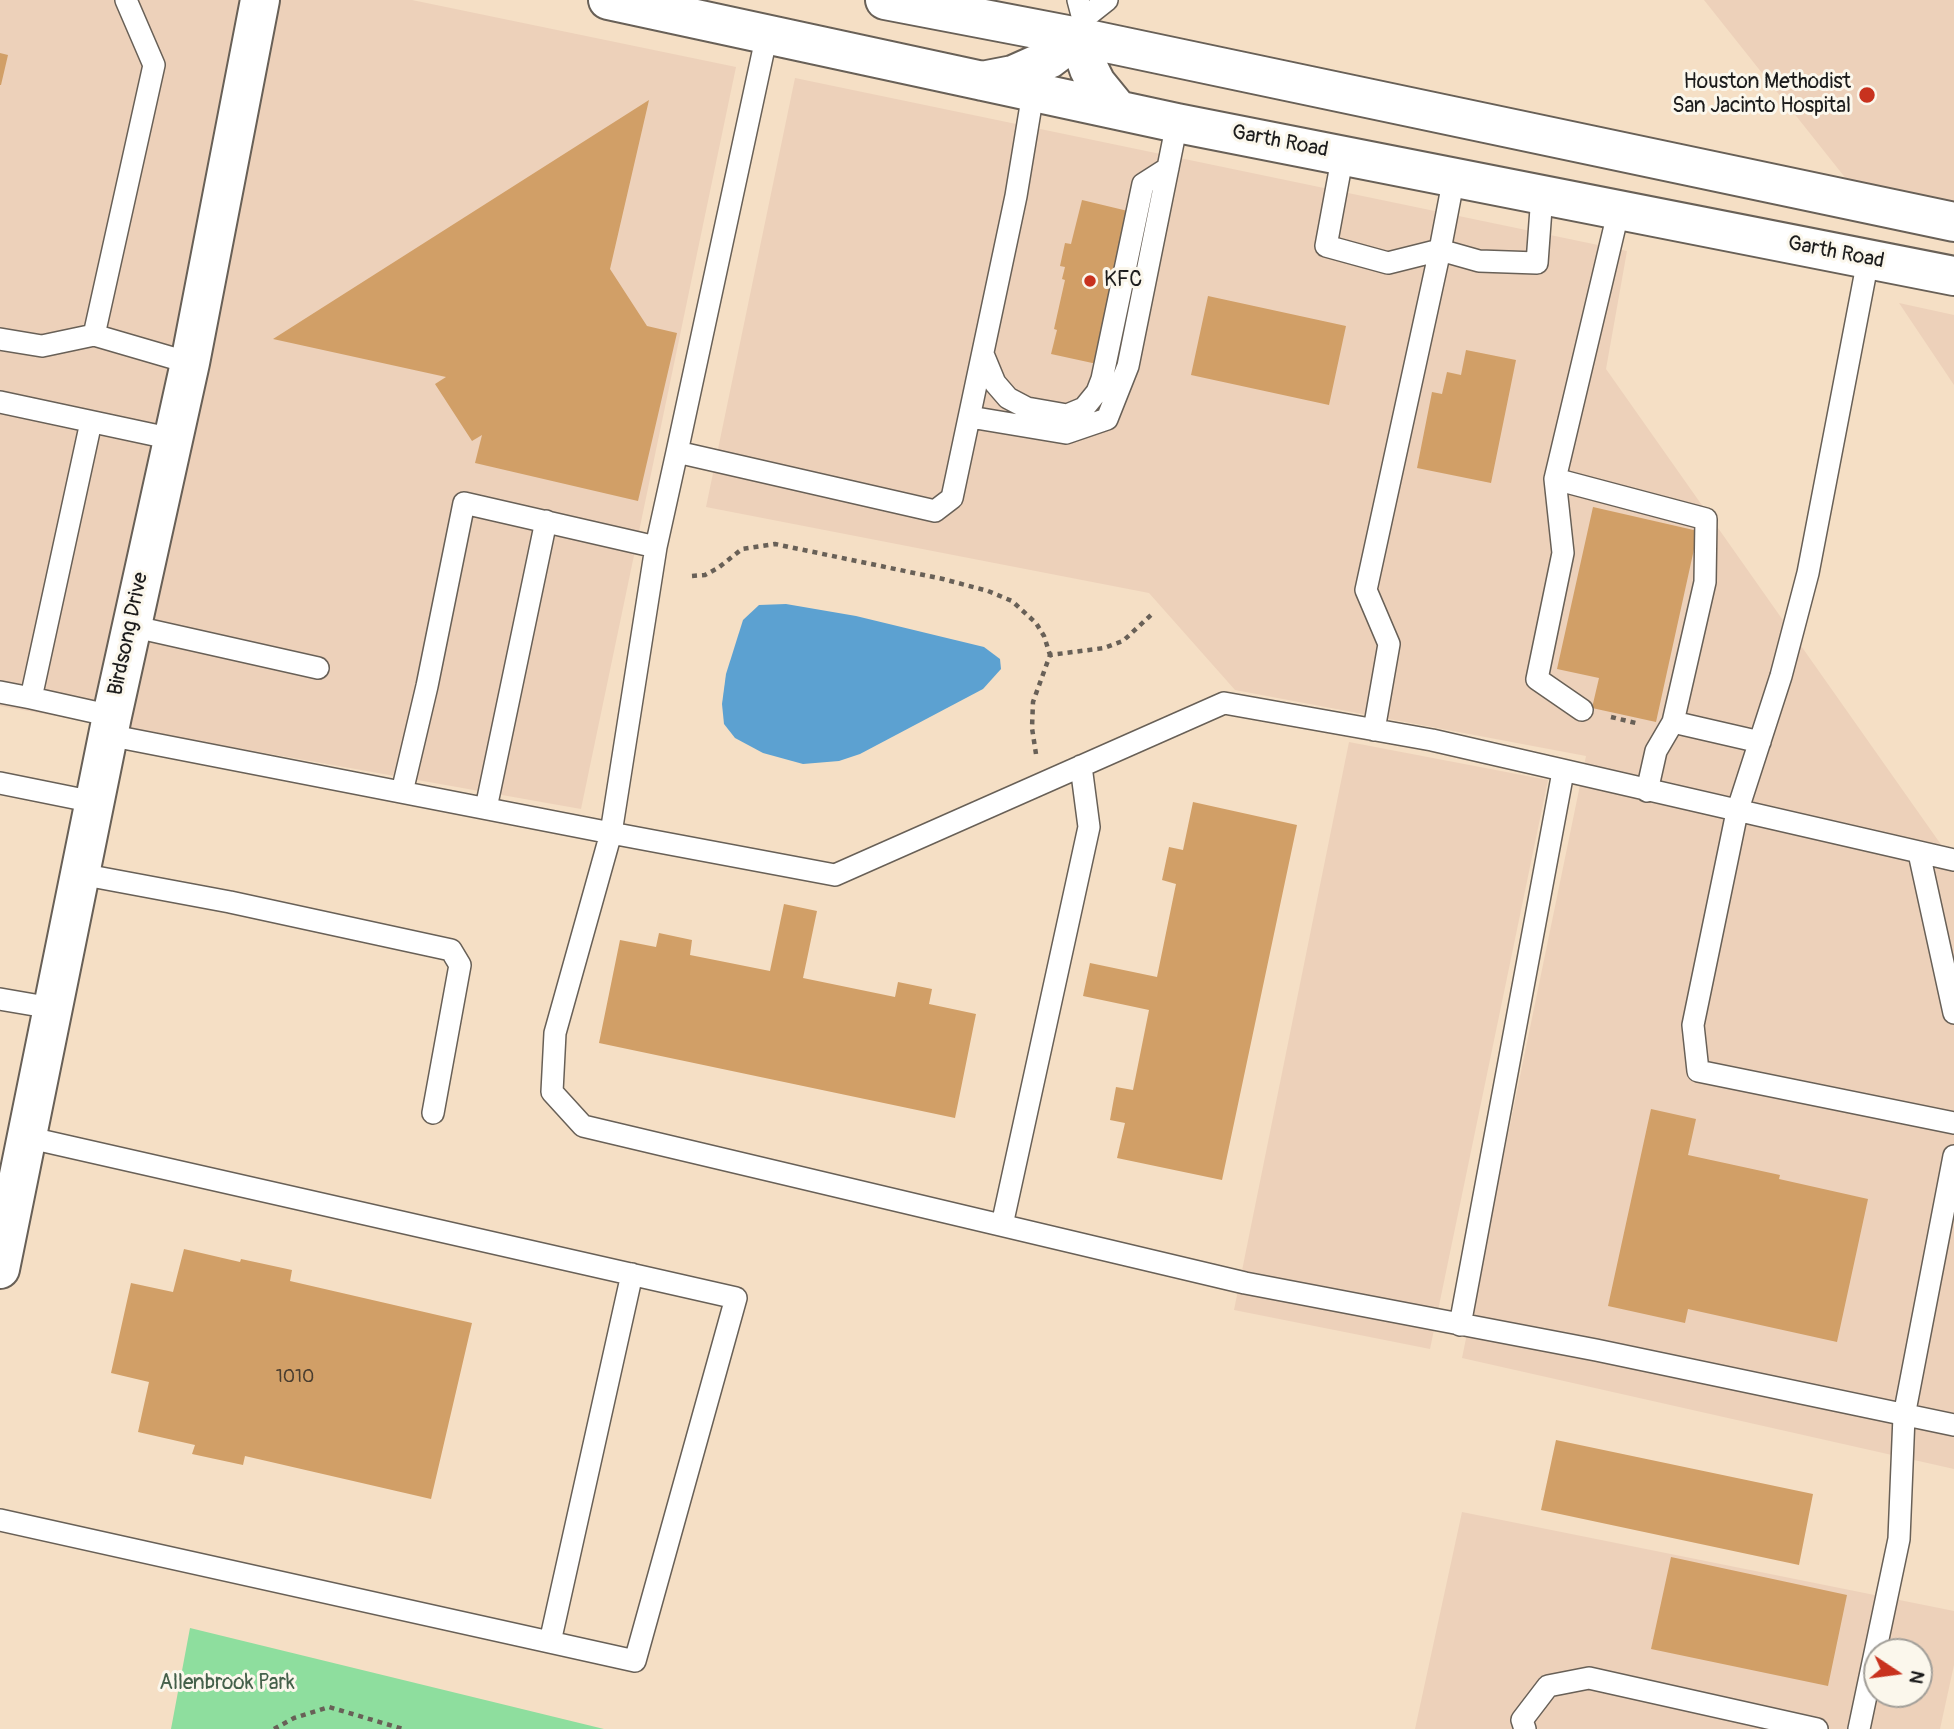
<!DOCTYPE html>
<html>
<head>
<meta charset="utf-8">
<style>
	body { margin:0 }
	#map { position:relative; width:1954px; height:1729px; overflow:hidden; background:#f5dfc5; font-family:Pangolin,sans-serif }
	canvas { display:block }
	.north { position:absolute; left:1863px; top:1638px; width:70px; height:70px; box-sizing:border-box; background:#fbf7ec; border:2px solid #a29f99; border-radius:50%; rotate:103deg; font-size:19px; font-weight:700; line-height:28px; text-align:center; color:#1c1c1c }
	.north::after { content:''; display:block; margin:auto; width:24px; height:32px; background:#c8321e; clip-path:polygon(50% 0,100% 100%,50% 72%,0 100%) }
</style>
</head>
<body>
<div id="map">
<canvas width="1954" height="1729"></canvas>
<div class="north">N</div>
</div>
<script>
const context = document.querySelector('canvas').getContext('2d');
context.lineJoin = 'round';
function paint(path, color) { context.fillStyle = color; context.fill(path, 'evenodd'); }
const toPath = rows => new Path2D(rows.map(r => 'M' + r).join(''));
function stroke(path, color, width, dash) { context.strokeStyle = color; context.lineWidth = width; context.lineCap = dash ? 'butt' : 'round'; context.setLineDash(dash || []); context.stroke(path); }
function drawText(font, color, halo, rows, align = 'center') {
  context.font = font + ' Pangolin,sans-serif'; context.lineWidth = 6; context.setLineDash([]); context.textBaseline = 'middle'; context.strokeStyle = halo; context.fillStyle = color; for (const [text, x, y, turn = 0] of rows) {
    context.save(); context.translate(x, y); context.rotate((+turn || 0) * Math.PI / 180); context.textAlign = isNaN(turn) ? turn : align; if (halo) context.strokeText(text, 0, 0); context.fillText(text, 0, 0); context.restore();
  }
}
const built = toPath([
	[0,0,412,0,736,67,581,809,0,706],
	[1704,0,1954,0,1954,204,1847,180],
	[795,78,1627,251,1606,369,1954,863,1954,1469,1462,1358,1586,756,1235,690,1149,593,706,507],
	[1899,303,1954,315,1954,385],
	[1349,742,1548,780,1430,1349,1234,1310],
	[1462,1512,1954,1611,1954,1665,1940,1729,1415,1729],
	[1877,1652,1919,1652,1919,1694,1877,1694]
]);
const green = toPath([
	[190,1628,604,1729,171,1729]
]);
const water = toPath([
	[786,604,856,616,984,647,1000,659,1001,669,983,689,860,754,839,761,803,764,763,753,735,738,724,724,722,704,726,674,743,620,759,605]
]);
const building = toPath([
	[0,53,8,55,1,85,0,85],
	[649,100,610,269,647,326,677,333,638,501,475,463,482,435,472,441,435,384,446,377,273,339],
	[1082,200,1132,212,1097,364,1051,354,1057,330,1054,329,1065,280,1062,279,1065,267,1060,266,1065,243,1071,244],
	[1208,296,1346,326,1329,405,1191,375],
	[1466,350,1516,360,1491,483,1417,468,1432,392,1442,394,1447,372,1461,375],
	[1593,507,1698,531,1656,722,1592,708,1599,678,1557,669],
	[1193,802,1297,825,1222,1180,1117,1158,1125,1123,1110,1120,1116,1087,1133,1090,1149,1010,1083,996,1090,963,1157,977,1176,884,1162,880,1169,847,1183,850],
	[784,904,817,911,803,978,895,997,898,982,932,989,929,1004,976,1014,955,1118,599,1043,620,940,656,947,659,933,692,940,690,955,770,971],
	[1651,1109,1696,1119,1688,1155,1780,1175,1779,1179,1868,1199,1837,1342,1688,1309,1685,1323,1608,1306],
	[184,1249,240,1262,241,1259,292,1270,290,1281,472,1323,431,1499,245,1456,243,1465,192,1454,195,1445,138,1432,149,1382,111,1373,131,1283,173,1292],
	[1556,1440,1813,1494,1799,1565,1541,1510],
	[1671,1557,1847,1595,1828,1686,1651,1649]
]);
const path = toPath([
	[692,576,705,575,718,568,742,549,775,544,943,579,988,591,1012,601,1036,623,1044,636,1050,655],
	[1611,717,1640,724],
	[1036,754,1032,728,1033,702,1050,655,1104,648,1123,641,1151,615],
	[274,1729,294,1718,329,1707,403,1729]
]);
const lane = toPath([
	[1078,0,1083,19,1078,37],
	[1083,19,1107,0],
	[1343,154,1326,246,1388,263,1440,250,1366,590,1389,644,1374,730],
	[1454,177,1440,250,1479,261,1537,263,1542,195],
	[1619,209,1555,479,1706,519,1705,582,1673,722,1760,742],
	[1868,260,1808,573,1781,676,1737,812,1693,1025,1698,1071,1954,1123],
	[94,335,154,65,126,0],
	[0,339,42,346,94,335,190,363],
	[983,354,995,383,1008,398,1027,408,1067,415,1084,408,1097,392,1102,379,1143,184,1168,168],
	[0,402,173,439],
	[970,417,1066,433,1107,419,1128,366,1177,123],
	[91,422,31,698,112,716],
	[677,452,767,34],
	[1555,479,1563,553,1537,679,1582,710],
	[131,626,318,668],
	[0,692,31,698],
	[108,735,611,833,656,547,677,452,935,511,952,498,1016,196,1033,93],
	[0,783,94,802],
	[1647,791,1656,751,1673,722],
	[402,792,427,686,464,503,656,547],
	[486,808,546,521],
	[1919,853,1954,1013],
	[1954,860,1432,740,1224,703,835,875,611,833,555,1033,552,1092,583,1126,1245,1283,1596,1350,1954,1425],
	[80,874,230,902,451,950,460,965,433,1113],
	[0,999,52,1008],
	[1002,1225,1089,827,1081,766],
	[1460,1325,1563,772],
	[0,1520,635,1661,736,1298,26,1137],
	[550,1642,632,1274],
	[1525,1729,1522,1720,1548,1686,1589,1678,1817,1729],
	[1859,1729,1899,1539,1904,1416,1954,1156]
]);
const street = toPath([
	[0,1269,112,716,190,363,260,0]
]);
const secondary = toPath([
	[608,0,1177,123,1954,276],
	[885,0,1078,37,1954,222],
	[1078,37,1089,69,1096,83,1118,110],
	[982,81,1013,75,1049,59,1078,37]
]);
const markers = [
	[1867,95,9,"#c8321e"],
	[1090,281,7,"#c8321e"]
];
const numberNames = [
	["1010",295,1377]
];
const poiNames = [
	["Houston Methodist",1851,83],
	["San Jacinto Hospital",1851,107],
	["KFC",1104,281,"left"]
];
const streetNames = [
	["Garth Road",1280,142,11],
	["Garth Road",1836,253,11],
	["Birdsong Drive",129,634,-78]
];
const parkNames = [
	["Allenbrook Park",227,1684]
];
paint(built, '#edd1ba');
paint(green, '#8ede9e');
paint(water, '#5ca1d1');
paint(building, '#d19f67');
stroke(lane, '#686057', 24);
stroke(street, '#686057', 42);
stroke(secondary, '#686057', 42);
stroke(path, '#686057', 4.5, [5, 5]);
stroke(lane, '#fff', 21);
stroke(street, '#fff', 38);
stroke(secondary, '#fff', 38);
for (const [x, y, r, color] of markers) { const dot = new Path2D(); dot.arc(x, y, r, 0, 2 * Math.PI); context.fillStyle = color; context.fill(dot); stroke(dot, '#fbf7ec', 2.5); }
drawText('18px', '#493d2f', null, numberNames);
drawText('21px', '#1c1c1c', '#fbf7ec', poiNames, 'right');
drawText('21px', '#1c1c1c', '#fbf7ec', streetNames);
drawText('21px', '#44604a', '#fbf7ec', parkNames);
</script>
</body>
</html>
